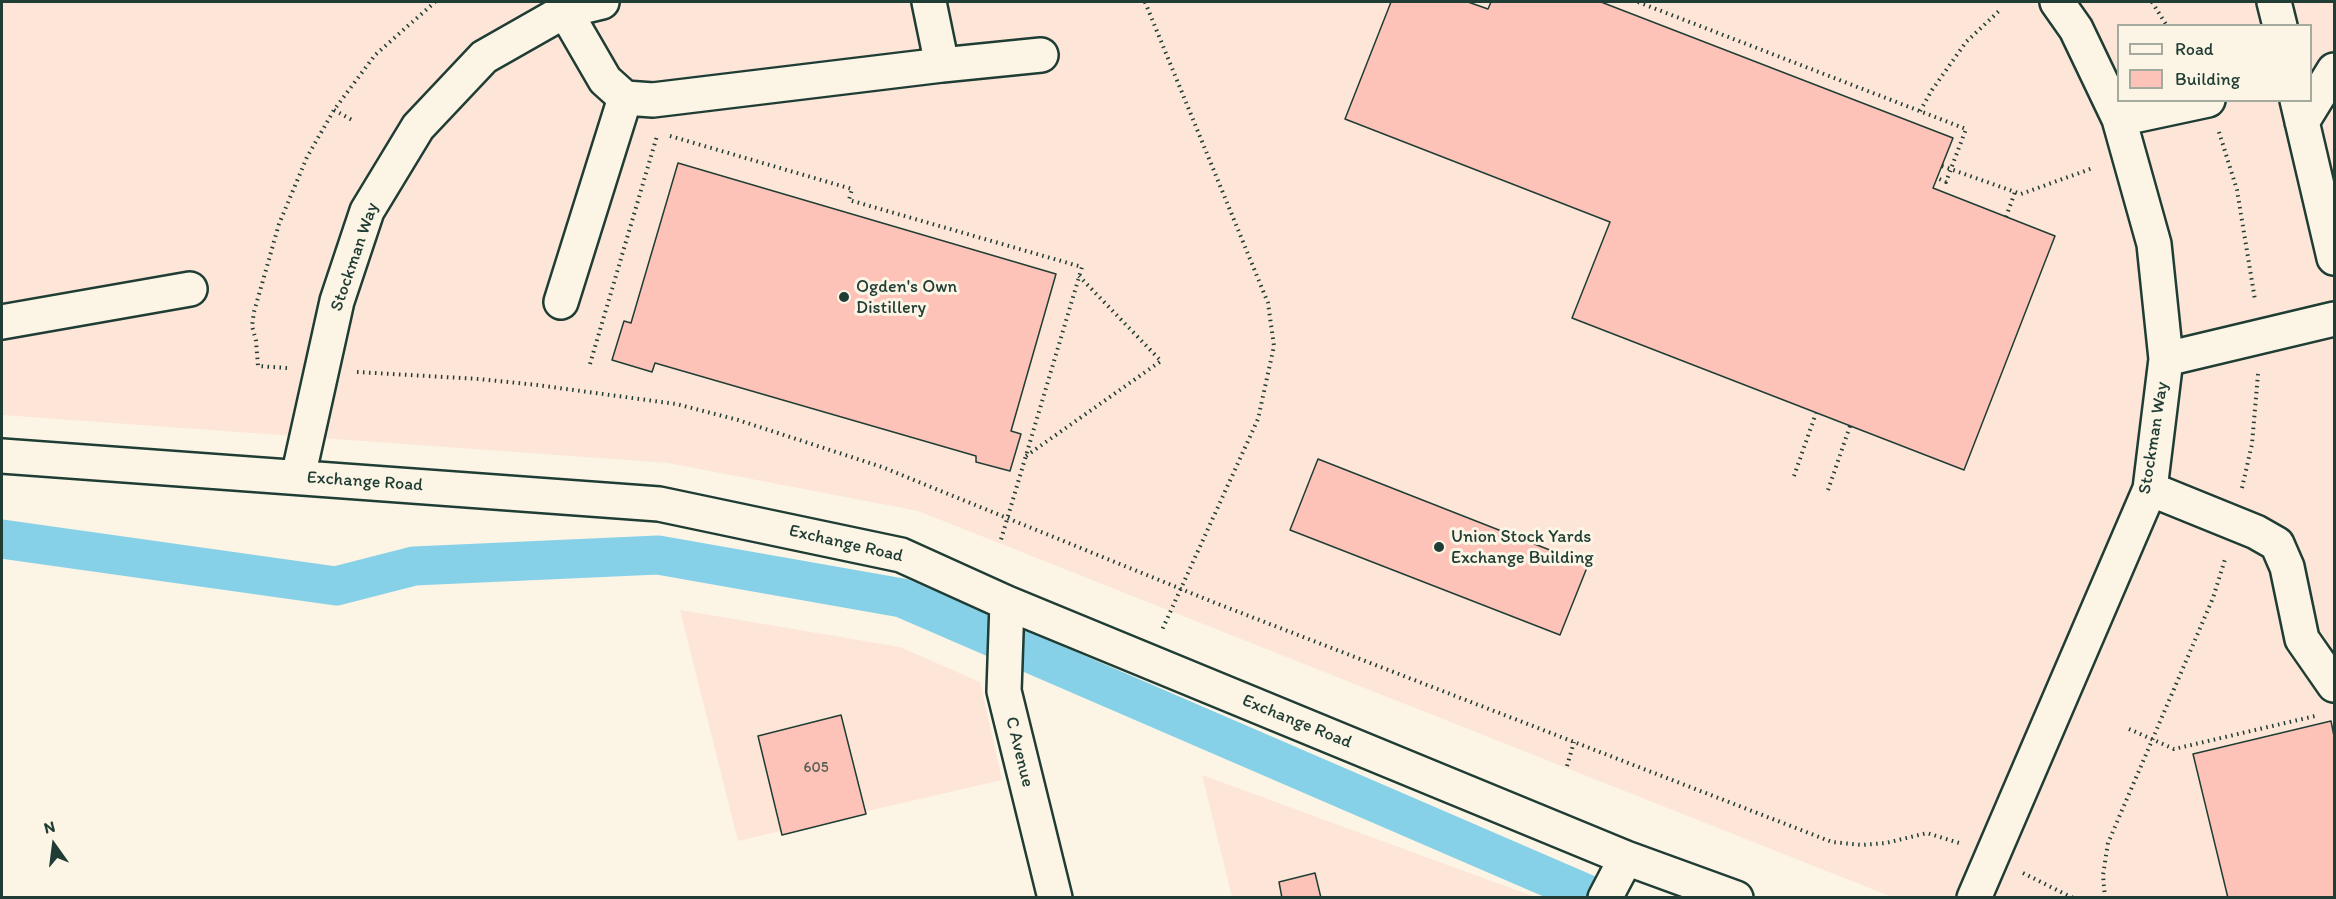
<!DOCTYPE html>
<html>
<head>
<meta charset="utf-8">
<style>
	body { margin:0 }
	#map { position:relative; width:2336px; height:899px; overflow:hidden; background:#fcf5e5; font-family:Itim,sans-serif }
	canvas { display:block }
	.frame { position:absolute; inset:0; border:3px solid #1f3d34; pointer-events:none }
	.legend { position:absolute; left:2117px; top:24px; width:195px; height:78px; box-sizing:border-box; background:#fcf5e5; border:2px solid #a4ab9e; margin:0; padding:8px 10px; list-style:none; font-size:18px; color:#1f3d34 }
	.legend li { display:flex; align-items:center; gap:12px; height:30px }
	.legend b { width:30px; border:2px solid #a4ab9e }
	.north { position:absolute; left:24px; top:815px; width:60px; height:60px; -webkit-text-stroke:4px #fcf5e5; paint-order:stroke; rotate:346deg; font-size:16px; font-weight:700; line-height:24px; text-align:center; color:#1f3d34 }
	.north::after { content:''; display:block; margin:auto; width:21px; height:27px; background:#1f3d34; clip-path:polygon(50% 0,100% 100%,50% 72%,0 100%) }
</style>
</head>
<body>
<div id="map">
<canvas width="2336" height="899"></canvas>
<div class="frame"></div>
<ul class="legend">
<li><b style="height:8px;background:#fcf5e5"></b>Road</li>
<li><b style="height:16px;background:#fec3b8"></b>Building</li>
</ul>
<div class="north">N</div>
</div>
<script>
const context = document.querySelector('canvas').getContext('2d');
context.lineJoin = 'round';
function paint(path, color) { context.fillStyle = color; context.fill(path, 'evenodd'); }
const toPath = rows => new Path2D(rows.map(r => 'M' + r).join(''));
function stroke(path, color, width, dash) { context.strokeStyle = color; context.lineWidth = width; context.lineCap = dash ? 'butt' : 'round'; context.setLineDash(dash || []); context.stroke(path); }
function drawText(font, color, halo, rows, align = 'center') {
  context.font = font + ' Itim,sans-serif'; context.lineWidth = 6; context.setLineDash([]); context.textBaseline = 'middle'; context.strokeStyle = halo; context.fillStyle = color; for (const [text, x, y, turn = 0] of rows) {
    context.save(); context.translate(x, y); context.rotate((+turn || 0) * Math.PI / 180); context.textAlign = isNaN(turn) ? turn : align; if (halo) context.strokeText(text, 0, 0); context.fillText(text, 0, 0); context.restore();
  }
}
const built = toPath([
	[2,2,2334,2,2334,897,1892,897,918,511,668,463,2,415],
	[2118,26,2310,26,2310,100,2118,100],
	[680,610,900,647,980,682,1002,780,738,841],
	[1202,775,1535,897,1232,897]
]);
const canal = toPath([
	[2,539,336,586,414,566,658,555,902,598,1596,898]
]);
const building = toPath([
	[1391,2,1468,2,1488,9,1491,2,1601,2,1953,138,1933,188,2055,236,1964,470,1572,318,1610,222,1345,119,1391,2],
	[678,163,1056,274,1011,431,1021,434,1010,471,976,462,976,456,655,363,652,372,612,360,624,321,631,323,678,163],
	[1318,459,1588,565,1560,635,1290,530,1318,459],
	[841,715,866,814,782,835,758,736,841,715],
	[2331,721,2334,736,2334,898,2228,898,2193,754,2331,721],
	[1315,873,1321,898,1282,898,1279,882,1315,873]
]);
const path = toPath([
	[1145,2,1268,303,1274,346,1258,419,1162,630],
	[1638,2,1966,129,1946,182,1937,178],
	[2152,2,2167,26],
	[334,110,354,121],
	[1920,111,1932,90,1966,42,1999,11],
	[2219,132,2237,190,2255,300],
	[670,136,852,189,849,200,1082,267,1000,543],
	[1942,166,2021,194,2093,168],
	[2006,217,2015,192],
	[590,364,657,136],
	[287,368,258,366,256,341,252,326,254,312,279,224,307,157,334,110,375,55,435,2],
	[357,372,479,379,537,385,676,404,738,420,882,467,1213,602,1832,842,1862,845,1886,843,1927,833,1959,843],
	[1026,456,1161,361,1079,276],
	[1794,476,1816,413],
	[2242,488,2252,444,2258,374],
	[1828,490,1850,426],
	[2129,729,2174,749,2315,716],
	[1567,766,1574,742],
	[2023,873,2073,898],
	[2105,898,2103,875,2108,843,2213,598,2226,556]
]);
const minor = toPath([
	[2274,2,2280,26],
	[565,11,605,80,625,98,653,100,942,65,929,2],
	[942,65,1041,55],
	[2297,100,2334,258],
	[2119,119,2208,100],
	[2302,122,2334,70],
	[561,302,625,98],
	[2,322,190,289],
	[2166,359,2334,319],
	[2,456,659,504,901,555,1007,603,1626,858,1736,898],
	[298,477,337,301,367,211,418,127,484,57,565,11,602,2],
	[2150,489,2256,532,2277,544,2287,567,2302,639,2334,685],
	[1007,603,1004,691,1055,898],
	[1605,898,1626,858],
	[1974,898,2150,489,2166,359,2154,244,2119,119,2076,29,2057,2]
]);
const markers = [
	[844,297,6,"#1f3d34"],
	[1439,547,6,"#1f3d34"]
];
const numberNames = [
	["605",816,768]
];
const streetNames = [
	["Stockman Way",355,257,-71],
	["Stockman Way",2154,438,-81],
	["Exchange Road",365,482,4],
	["Exchange Road",846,544,13],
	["Exchange Road",1297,722,22],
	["C Avenue",1019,752,76]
];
const poiNames = [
	["Ogden's Own",856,287],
	["Distillery",856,308],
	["Union Stock Yards",1451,537],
	["Exchange Building",1451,558]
];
paint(built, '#fde6d8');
stroke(canal, '#87d1e8', 39);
paint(building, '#fec3b8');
stroke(building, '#1f3d34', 1.5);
stroke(minor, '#1f3d34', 38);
stroke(path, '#1f3d34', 4, [1.5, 4.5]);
stroke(minor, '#fcf5e5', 33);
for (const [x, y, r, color] of markers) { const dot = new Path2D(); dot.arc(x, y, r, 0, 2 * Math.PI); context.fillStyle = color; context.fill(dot); stroke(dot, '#fcf5e5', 2); }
drawText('15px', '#575e55', null, numberNames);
drawText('18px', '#1f3d34', '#fcf5e5', streetNames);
drawText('18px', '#1f3d34', '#fcf5e5', poiNames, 'left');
</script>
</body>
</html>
